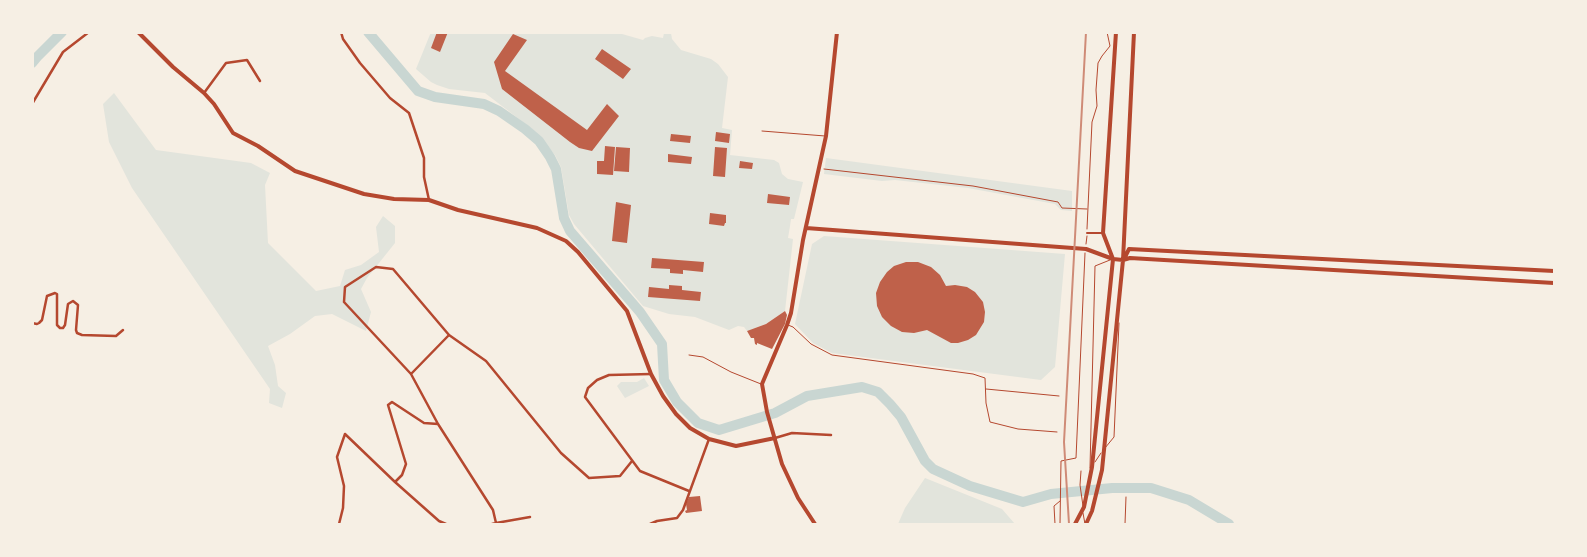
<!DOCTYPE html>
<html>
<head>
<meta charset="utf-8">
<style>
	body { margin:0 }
	#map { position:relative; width:1587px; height:557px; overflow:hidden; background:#f6efe4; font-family:Arial,sans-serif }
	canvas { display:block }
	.frame { position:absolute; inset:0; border:34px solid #f6efe4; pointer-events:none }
</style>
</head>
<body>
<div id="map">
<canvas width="1587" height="557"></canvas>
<div class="frame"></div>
</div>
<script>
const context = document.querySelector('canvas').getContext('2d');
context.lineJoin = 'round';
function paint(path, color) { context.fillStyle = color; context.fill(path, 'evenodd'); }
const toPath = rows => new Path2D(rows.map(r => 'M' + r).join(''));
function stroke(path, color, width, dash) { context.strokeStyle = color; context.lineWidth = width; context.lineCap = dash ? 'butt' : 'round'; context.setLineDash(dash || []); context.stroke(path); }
const green = toPath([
	[431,32,615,32,643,40,645,38,652,36,663,38,664,33,671,33,672,39,681,50,711,59,718,64,728,77,722,128,732,130,730,155,774,160,779,163,782,174,788,179,803,182,794,219,791,219,790,226,788,238,793,239,785,311,766,324,747,331,744,327,738,326,729,330,695,317,669,314,643,306,574,224,569,215,561,167,555,155,532,129,485,93,449,89,437,85,431,82,416,69],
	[114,93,156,150,251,163,270,173,265,185,268,243,316,291,340,286,345,270,361,265,379,252,376,227,383,216,395,226,395,243,367,278,361,289,371,312,366,331,332,314,315,316,290,334,268,346,275,365,278,386,286,393,282,408,269,403,270,389,132,188,109,142,103,104],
	[826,158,1072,191,1072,211,1061,210,1055,204,968,188,895,180,882,181,824,174],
	[824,236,1065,254,1055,367,1041,380,832,353,813,343,795,324,812,244],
	[644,378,649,386,625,398,617,386,621,382,637,382],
	[925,478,1002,509,1015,524,898,524,905,508]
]);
const river = toPath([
	[368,32,418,91,435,97,484,104,499,111,525,129,539,141,550,157,556,169,564,218,570,231,640,312,662,344,664,380,677,402,698,423,719,430,775,413,807,396,862,387,878,392,890,404,901,417,925,461,933,469,970,486,1023,502,1051,494,1112,488,1151,488,1189,500,1229,524],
	[32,63,37,57,62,32]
]);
const building = toPath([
	[437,32,448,32,440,52,431,48],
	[513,34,527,40,505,71,587,130,607,104,619,116,592,151,579,148,570,142,502,89,494,62],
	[602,49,631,69,623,79,595,59],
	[716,132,730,134,729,143,715,141],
	[671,134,691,136,690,143,670,141],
	[605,146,615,147,613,175,597,174,597,161,604,161],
	[616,147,630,148,629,172,614,171],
	[715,147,727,148,725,177,713,176],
	[668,154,692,157,691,164,668,162],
	[740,161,753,163,752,169,739,168],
	[768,194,790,197,789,205,767,203],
	[616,202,631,205,627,243,612,241],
	[710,213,726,215,726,223,725,223,724,226,709,224],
	[652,258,704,262,703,272,683,270,683,274,670,273,670,269,651,268],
	[906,262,918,262,931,267,940,275,946,286,955,285,967,287,975,292,983,302,985,312,984,322,976,335,968,340,958,343,951,343,927,330,914,333,902,332,891,326,882,317,877,306,876,293,880,282,887,272,894,266],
	[669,285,682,286,682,290,701,292,700,301,648,297,649,287,669,289],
	[785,311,787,315,785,324,772,349,757,343,757,345,755,344,754,338,751,338,747,331,766,324],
	[700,496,702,511,686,513,685,511,687,510,686,504,689,497]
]);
const path = toPath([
	[824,169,973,186,1058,202,1062,208,1087,209],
	[1087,229,1092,122,1097,106,1096,90,1098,63,1102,56,1110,46,1107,32],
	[1086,244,1087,236],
	[1055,524,1054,506,1060,501],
	[1060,524,1061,461,1076,458,1085,253]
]);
const service = toPath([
	[762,131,825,136],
	[788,325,793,327,811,344,832,355,973,374,985,378,986,403,990,422,1018,429,1057,432],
	[689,355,703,357,731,372,761,384],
	[986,389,1059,396],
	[1105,448,1114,437,1119,323],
	[1095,462,1101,453],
	[1090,468,1095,266,1110,260],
	[1081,471,1080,485,1083,506],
	[1083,513,1085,524],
	[1125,524,1126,497]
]);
const pedestrian = toPath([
	[1087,233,1103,233]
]);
const minor = toPath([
	[341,32,343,39,360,63,390,98,409,113,424,158,424,177,429,200],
	[204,93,226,63,247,60,260,81],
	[32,104,63,52,89,32],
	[32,323,37,324,39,323,42,320,47,296,55,293,57,294,57,325,60,328,63,328,65,325,68,304,73,301,78,305,76,330,77,333,82,335,116,336,123,330],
	[411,374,449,335],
	[651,374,609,375,597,380,588,388,585,397,640,471,689,491],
	[775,438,792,433,831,435],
	[395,482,402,475,406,464,388,405,392,402,424,423,438,424],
	[496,523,530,517],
	[339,524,343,508,344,486,337,457,345,434,395,482,439,521,446,524],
	[492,524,496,523,493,510,438,424,411,374,344,302,345,287,376,267,393,269,449,335,486,361,561,453,589,478,620,476,632,461],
	[650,524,657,521,677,518,683,510,709,439]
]);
const tertiary = toPath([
	[138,32,173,67,204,93,214,104,233,133,258,146,295,171,364,194,394,199,429,200,458,210,537,228,566,241,578,252,627,311,651,374,663,396,676,414,690,428,709,439,736,446,775,438],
	[806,228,1086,249,1113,259,1123,260,1130,258,1554,283],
	[1125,257,1129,249,1554,271],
	[815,524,798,498,782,464,767,412,762,384,787,325,791,313,803,240,826,136,837,32],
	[1075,524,1084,507,1092,467,1113,259,1103,233,1116,32],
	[1086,524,1092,511,1102,470,1123,260,1134,32]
]);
const rail = toPath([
	[1069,524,1064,442,1086,32]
]);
paint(green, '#e2e4dc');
stroke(river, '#c9d6d2', 10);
paint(building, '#bf614a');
stroke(path, '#b5482f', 1);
stroke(service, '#b5482f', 1);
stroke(pedestrian, '#b5482f', 2);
stroke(minor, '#b5482f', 2.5);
stroke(tertiary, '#b5482f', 4);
stroke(rail, '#cf8b77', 2);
</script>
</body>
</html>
